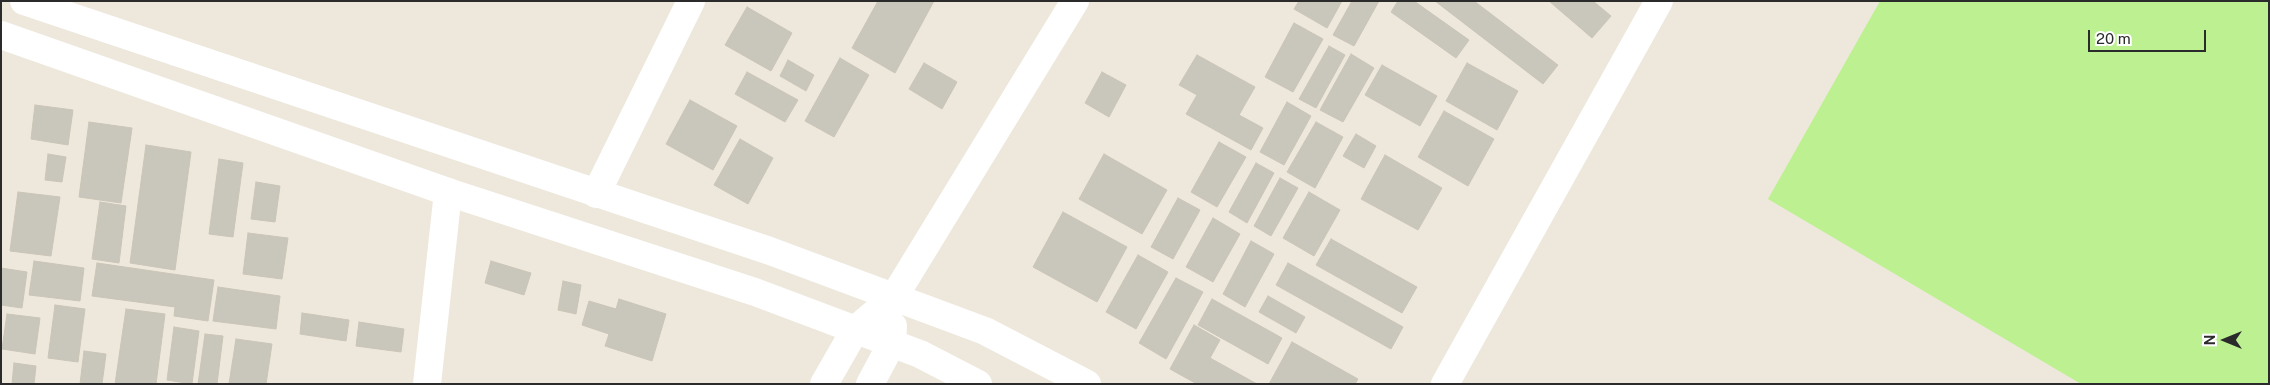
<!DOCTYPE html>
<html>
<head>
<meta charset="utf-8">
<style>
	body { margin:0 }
	#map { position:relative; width:2270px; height:385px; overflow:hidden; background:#eee8dc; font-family:"Public Sans",sans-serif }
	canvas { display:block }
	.frame { position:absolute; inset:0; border:2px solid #2b2b2b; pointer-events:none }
	.north { position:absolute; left:2200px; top:315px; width:50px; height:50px; -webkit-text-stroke:4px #fff; paint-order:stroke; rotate:270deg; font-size:14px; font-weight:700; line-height:20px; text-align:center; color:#2b2b2b }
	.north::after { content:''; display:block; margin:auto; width:18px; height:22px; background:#2b2b2b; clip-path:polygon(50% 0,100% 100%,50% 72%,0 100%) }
	.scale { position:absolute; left:2088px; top:30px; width:118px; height:22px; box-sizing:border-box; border:2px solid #2b2b2b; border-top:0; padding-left:6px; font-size:15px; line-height:18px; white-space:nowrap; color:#2b2b2b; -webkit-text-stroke:4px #fff; paint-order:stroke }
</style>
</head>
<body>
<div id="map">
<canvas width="2270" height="385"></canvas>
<div class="frame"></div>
<div class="north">N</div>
<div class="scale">20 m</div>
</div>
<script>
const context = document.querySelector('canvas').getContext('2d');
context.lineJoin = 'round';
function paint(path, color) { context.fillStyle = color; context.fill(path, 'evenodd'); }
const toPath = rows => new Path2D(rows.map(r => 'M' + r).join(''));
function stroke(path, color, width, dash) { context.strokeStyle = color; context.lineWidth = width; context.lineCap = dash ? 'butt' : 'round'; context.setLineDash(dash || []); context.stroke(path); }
const pitch = toPath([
	[1880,1,2269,1,2269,384,2081,384,1768,199]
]);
const building = toPath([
	[878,1,934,1,895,73,852,48,878,1],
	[1299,1,1342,1,1327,28,1294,9,1299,1],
	[1352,1,1379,1,1354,46,1333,35,1352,1],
	[1398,1,1414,1,1469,40,1456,58,1391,12,1398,1],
	[1435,1,1474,1,1558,65,1543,84,1435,1],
	[1549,1,1593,1,1611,16,1592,38,1549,1],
	[747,7,792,33,771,71,725,45,747,7],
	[1294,23,1323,39,1293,92,1265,77,1294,23],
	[1329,46,1345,55,1316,108,1299,99,1329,46],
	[1351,54,1374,68,1343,122,1320,110,1351,54],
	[1197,55,1255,87,1239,115,1263,128,1251,150,1186,114,1197,95,1179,85,1197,55],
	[840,58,869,75,834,137,805,121,840,58],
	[788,60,814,75,806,91,780,76,788,60],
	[924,63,957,82,942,109,909,89,924,63],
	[1467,63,1518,91,1497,130,1446,101,1467,63],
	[1382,65,1437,96,1420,126,1365,95,1382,65],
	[747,72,798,100,785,122,735,94,747,72],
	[1102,72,1126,85,1109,117,1085,103,1102,72],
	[690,100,737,126,713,170,666,144,690,100],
	[1287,102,1311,116,1284,165,1260,152,1287,102],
	[35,105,73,110,68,145,31,139,35,105],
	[1444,111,1494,139,1468,186,1418,157,1444,111],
	[89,122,132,128,121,203,79,197,89,122],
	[1316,122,1343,137,1315,188,1287,172,1316,122],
	[1356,134,1376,146,1364,168,1343,156,1356,134],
	[740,139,773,158,748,204,714,185,740,139],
	[1219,142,1246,157,1217,207,1191,192,1219,142],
	[146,145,191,152,175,270,130,263,146,145],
	[48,154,66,157,62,182,45,180,48,154],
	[1104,154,1167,190,1142,234,1079,199,1104,154],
	[1385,155,1442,188,1418,230,1361,199,1385,155],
	[219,159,243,163,233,237,209,234,219,159],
	[1256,163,1274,173,1247,223,1229,212,1256,163],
	[1280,178,1298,188,1271,236,1254,226,1280,178],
	[256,182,280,186,275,222,251,219,256,182],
	[18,192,60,197,51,256,10,251,18,192],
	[1309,192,1340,210,1314,256,1283,238,1309,192],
	[1178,198,1200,210,1173,259,1151,247,1178,198],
	[100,202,126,206,119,263,92,259,100,202],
	[1063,212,1127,247,1097,302,1033,267,1063,212],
	[1213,218,1240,234,1213,282,1186,267,1213,218],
	[248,233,288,238,282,279,243,274,248,233],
	[1331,239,1417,287,1402,313,1316,265,1331,239],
	[1251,241,1274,254,1245,307,1223,294,1251,241],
	[1138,255,1168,272,1136,329,1106,312,1138,255],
	[34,261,84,268,80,301,29,295,34,261],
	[491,261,531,273,524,295,485,283,491,261],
	[97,263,214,280,208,321,174,316,175,307,92,296,97,263],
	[1288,263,1403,327,1391,349,1276,285,1288,263],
	[1,268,27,272,22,308,1,305,1,268],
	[1176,278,1203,292,1166,359,1139,343,1176,278],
	[563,281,581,285,576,314,558,310,563,281],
	[218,287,280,296,276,329,213,321,218,287],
	[1268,296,1305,317,1296,333,1259,312,1268,296],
	[619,299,666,314,652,361,605,346,609,334,582,325,589,301,616,309,619,299],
	[1212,299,1282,338,1268,364,1198,325,1212,299],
	[55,305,85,309,78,362,48,358,55,305],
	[126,309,165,314,156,384,115,384,126,309],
	[302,313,349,320,346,341,300,334,302,313],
	[7,314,40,318,35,354,2,349,7,314],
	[359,322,404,329,401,352,356,346,359,322],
	[1194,325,1220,340,1210,358,1257,384,1197,384,1170,369,1194,325],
	[174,327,199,331,192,384,167,380,174,327],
	[205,334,223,336,217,384,198,384,205,334],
	[236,339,272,344,266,384,229,384,236,339],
	[1292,342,1358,379,1355,384,1269,384,1292,342],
	[84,351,106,354,102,384,80,384,84,351],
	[14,363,36,366,34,384,12,384,14,363]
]);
const minor = toPath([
	[596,194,691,1],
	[427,384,448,192],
	[1445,384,1659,1]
]);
const tertiary = toPath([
	[24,1,770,251,985,331,1087,384],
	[1,35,448,192,755,292,920,354,978,384],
	[824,384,855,330,894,297,1075,1],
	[870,384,892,343,893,326]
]);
paint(pitch, '#bdf090');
paint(building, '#c9c6bb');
stroke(building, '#cac5b6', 1);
stroke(minor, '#fff', 28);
stroke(tertiary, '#fff', 28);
</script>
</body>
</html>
